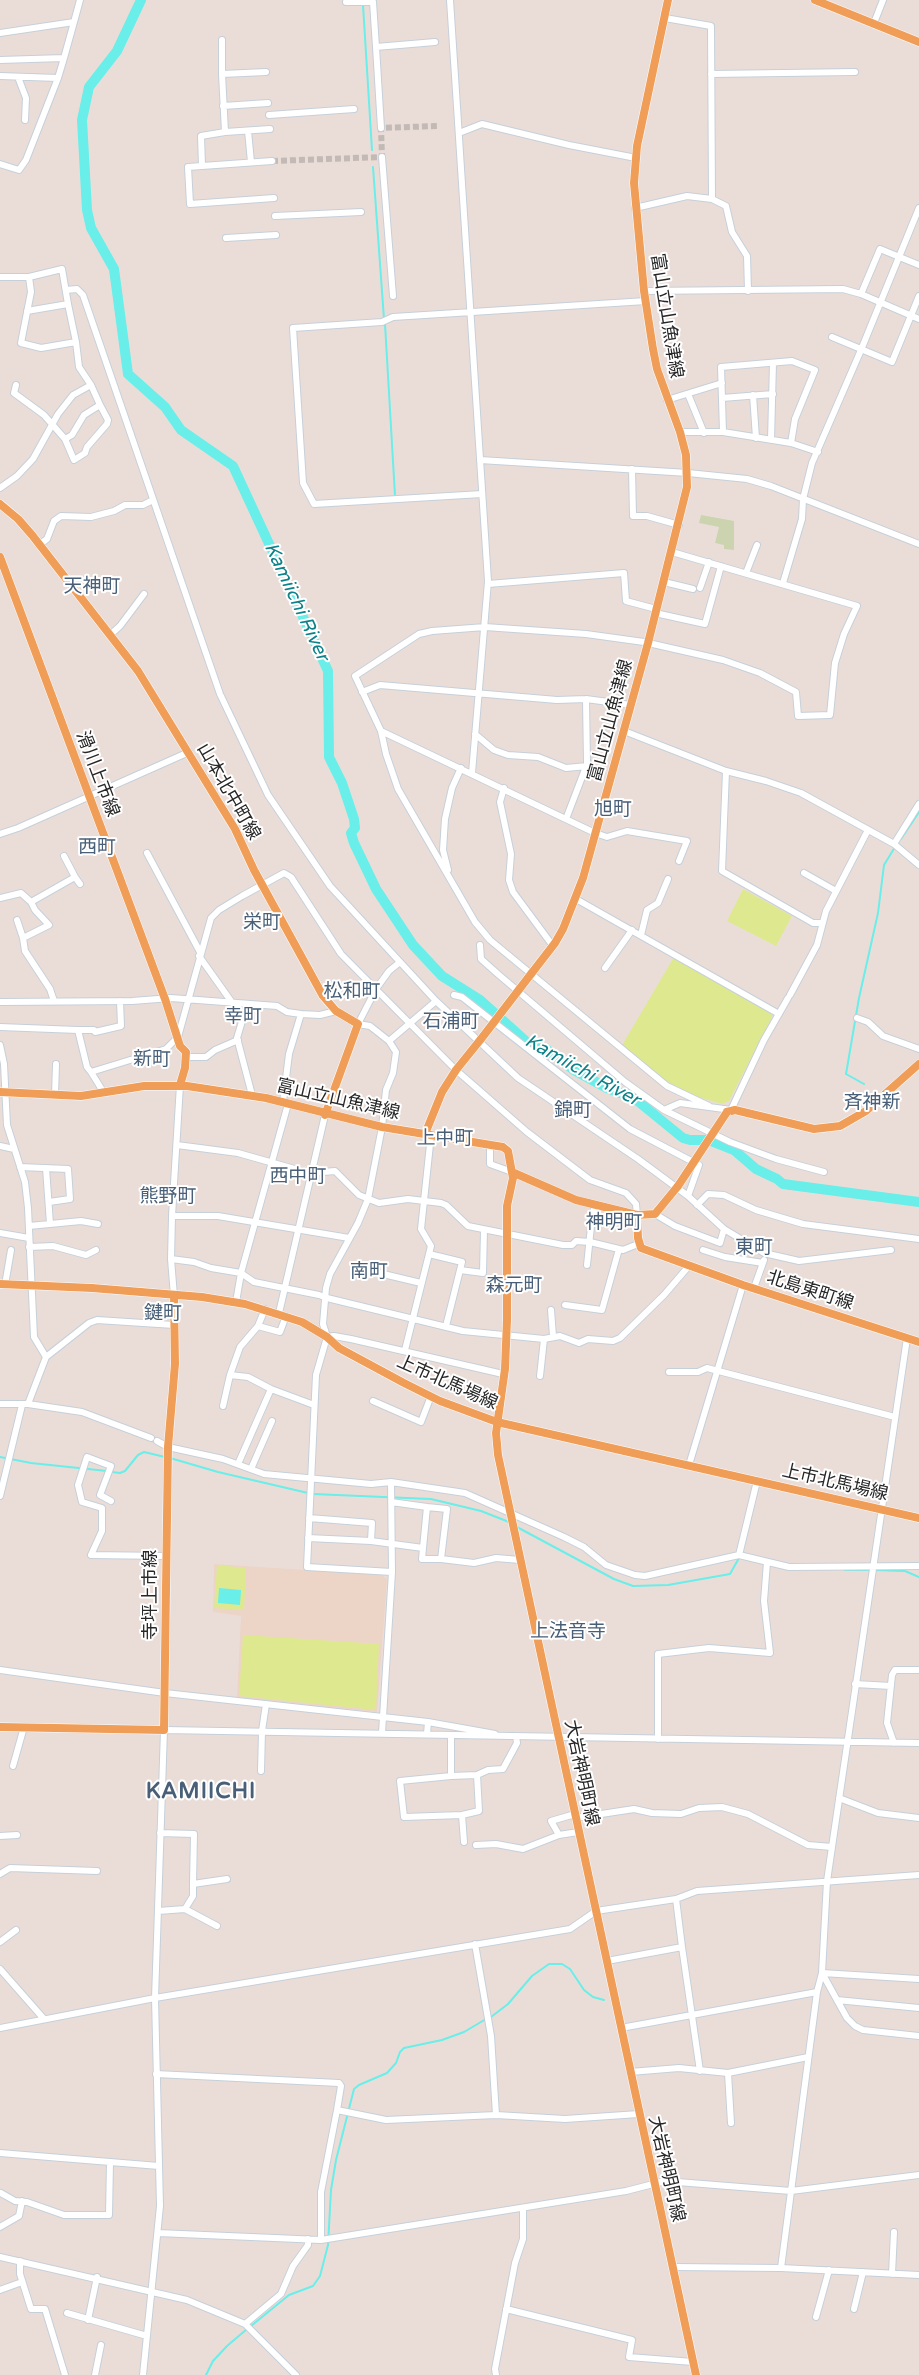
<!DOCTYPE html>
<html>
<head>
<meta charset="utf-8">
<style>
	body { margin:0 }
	canvas { display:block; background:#eaddd8 }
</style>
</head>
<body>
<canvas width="919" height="2375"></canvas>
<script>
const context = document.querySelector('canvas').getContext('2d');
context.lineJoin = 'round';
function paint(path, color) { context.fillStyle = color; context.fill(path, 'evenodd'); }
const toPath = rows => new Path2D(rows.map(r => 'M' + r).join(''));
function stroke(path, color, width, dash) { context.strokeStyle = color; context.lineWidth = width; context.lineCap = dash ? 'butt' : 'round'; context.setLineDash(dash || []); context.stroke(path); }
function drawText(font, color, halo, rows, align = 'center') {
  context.font = font + ' "Varela Round","Noto Sans JP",sans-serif'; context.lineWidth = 4; context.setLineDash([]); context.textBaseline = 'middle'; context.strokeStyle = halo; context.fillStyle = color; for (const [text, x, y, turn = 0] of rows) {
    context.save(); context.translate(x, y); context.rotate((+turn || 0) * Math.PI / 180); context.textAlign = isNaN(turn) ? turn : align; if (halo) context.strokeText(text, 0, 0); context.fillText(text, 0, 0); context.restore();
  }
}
const education = toPath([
	[214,1564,382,1575,387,1579,377,1712,237,1697,241,1616,213,1612]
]);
const cemetery = toPath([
	[701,515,734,521,734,550,724,549,724,545,715,543,719,527,699,523]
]);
const pitch = toPath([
	[743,889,792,916,776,946,727,921],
	[674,957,774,1013,729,1101,722,1104,688,1094,670,1085,621,1047],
	[217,1565,246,1568,244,1610,214,1608],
	[243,1635,379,1644,376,1710,239,1696]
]);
const water = toPath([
	[219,1588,241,1590,240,1605,218,1603]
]);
const stream = toPath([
	[363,5,372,150],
	[373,167,384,319],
	[385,324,395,496],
	[901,839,919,812],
	[864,1084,846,1074,859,998,878,913,884,865,895,847],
	[0,1457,31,1463,107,1471],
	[170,1458,218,1472,308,1493],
	[112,1472,120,1473,125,1471,138,1455,144,1452,165,1457],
	[313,1494,431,1499,481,1511,509,1522],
	[515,1526,614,1579,633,1586,668,1585,730,1574,739,1558],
	[845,1570,870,1570],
	[875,1570,905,1571,919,1577],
	[491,2017,508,2004,532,1976,549,1964,562,1964,570,1969,584,1990,593,1997,604,2000],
	[251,2326,289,2295,313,2286,320,2276,328,2245,331,2190,336,2160,354,2089,359,2085,387,2073,396,2063,400,2052,404,2048,442,2040,464,2032,486,2019],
	[206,2375,213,2361,227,2346,247,2329]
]);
const river = toPath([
	[141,0,117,51,89,87,82,120,87,210,91,228,114,269,128,374,165,407,181,430,233,466,328,671,329,757,342,783,354,819,355,828,351,833,354,843,376,889,413,945,442,976,480,1000,530,1045,546,1049,574,1070,607,1088,634,1098,683,1138,690,1140,709,1140,734,1150,756,1169,777,1179,783,1184,919,1202]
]);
const minorTunnel = toPath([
	[272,161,382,157,381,128,437,126]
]);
const minor = toPath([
	[450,0,488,581,472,773],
	[346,2,373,2,372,0],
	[373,2,376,47,435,42],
	[665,18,711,26,712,199],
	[874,23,883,0],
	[0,33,74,22,80,0],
	[222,40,222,74,266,72],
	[376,47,381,128],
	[0,60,64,58,74,22],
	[222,74,225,132,270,129],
	[711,74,855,72],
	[0,76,58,78,64,58],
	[18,77,26,98,25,120],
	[223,106,268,103],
	[269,115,354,109],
	[248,131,251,162],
	[459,133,482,124,569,145,636,158],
	[382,157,393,296],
	[272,161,188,167,190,204,274,198],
	[0,164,19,170,26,160,58,78],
	[202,166,201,136,225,132],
	[635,208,687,196,712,199,726,206,732,232,747,256,748,291],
	[275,216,361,212],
	[226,238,276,235],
	[0,277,29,277,31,292,21,343,41,348,76,342,68,304,27,311],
	[29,277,62,269,68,304],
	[66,290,77,289,83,295,220,694,268,795,330,886,436,1001,518,1078,638,1159,688,1196,724,1229],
	[644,291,843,289,861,294,919,319],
	[861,294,880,249,919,265],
	[832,337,892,362,919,296],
	[76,342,79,367,91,385],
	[16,385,14,393,44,415,65,439,74,460,85,453,87,447,107,424,108,420,100,405,84,415,72,435,65,439],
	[688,394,704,433],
	[753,395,756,438],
	[722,398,773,394],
	[667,400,722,383],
	[680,432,723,432,791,443,818,452],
	[723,432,721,367,792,361,815,370,795,419,791,443],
	[771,440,773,363],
	[480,460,688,473,747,479,771,486,919,544],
	[632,469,633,516,647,516,679,525],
	[0,488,17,476,33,459,58,414,73,395,91,385,100,405],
	[482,494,314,504,303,483,293,328,382,322,393,317,646,301],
	[39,545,47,539,54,521,61,516,91,517,114,511,125,505,143,505,153,500],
	[672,552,857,606,844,634,835,663,830,715,798,716,796,692,760,673,723,660,644,642,586,634,485,627,432,631,419,634,355,676,381,731,386,754,398,789,475,922,490,940,667,1086,709,1106],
	[746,573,757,545],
	[664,582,693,589],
	[783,583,802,519,803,499,812,463,861,350,919,208],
	[488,584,624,573,626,601,656,609],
	[700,588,709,562],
	[655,613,705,624,721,566],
	[110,635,120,626,144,594],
	[362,692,380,685,557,700,586,699,587,764,566,819],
	[586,699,631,705],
	[381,731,595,833,607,837,627,831,687,841,679,861],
	[624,731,726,771,766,781,801,793,894,844,919,865],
	[475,734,494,750,508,755,538,757,566,768,587,766],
	[726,771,722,871,813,923,822,923],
	[504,788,500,802,511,854,509,880,513,892,553,946],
	[0,834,18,828,189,752],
	[894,844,919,804],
	[147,853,200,952],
	[64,856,75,877],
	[448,870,443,850,445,819,452,788,461,768],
	[804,873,836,891],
	[0,898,21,893,31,902,75,877,80,884],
	[576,899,779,1014],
	[31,902,35,910,49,925,23,938,25,951,50,989,54,1001],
	[17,920,23,938],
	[641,935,647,910,658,903,668,879],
	[480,945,481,959,499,975,625,1082,664,1110],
	[199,956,243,1018,237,1038,252,1095],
	[605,968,632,930],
	[454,995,462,997,630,1129,699,1165,688,1196],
	[790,995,817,945,826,911,868,830],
	[788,998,764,1040,731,1110,680,1103,664,1110,730,1142,776,1159,824,1172],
	[0,1002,132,1001,171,998,277,1006,287,1012,301,1014],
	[857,1018,868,1022,883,1036,919,1049],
	[0,1027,78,1030],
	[389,1041,370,1026,358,1024,376,989,389,971,400,962],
	[0,1045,4,1064,7,1125,25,1182,28,1208,34,1337,46,1357],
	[187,1057,206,1057,215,1050,238,1040],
	[91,1072,87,1067,78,1030,94,1030,95,1032,121,1026,120,1001],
	[104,1093,91,1072,166,1049,178,1037,211,918,219,910,242,896,284,873,291,877,341,954,456,1070,527,1132,590,1180,626,1193,636,1204,637,1215],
	[55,1095,56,1064],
	[283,1102,289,1054,301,1014,320,1015,336,1011],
	[177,1145,238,1153,298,1170],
	[490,1145,490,1164,512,1172],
	[0,1146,14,1149],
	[20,1167,68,1169,70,1199,49,1202],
	[46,1168,50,1224],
	[302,1171,311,1173,335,1171,359,1195,379,1203,408,1199,441,1203,446,1205,468,1226,563,1245,572,1245,576,1241,590,1242,623,1250,638,1244],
	[697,1205,708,1194,724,1195,756,1210,803,1224,919,1239],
	[655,1214,675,1226,720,1243,724,1229,764,1253,799,1261,891,1250],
	[172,1216,218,1216,349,1238],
	[29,1226,81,1221,98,1224],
	[0,1233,29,1238],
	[29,1247,53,1246,86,1255,96,1250],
	[703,1250,725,1257,763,1263],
	[429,1254,462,1262,446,1326],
	[171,1259,194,1262,211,1268,241,1273,254,1282,319,1295,327,1298,463,1331,544,1339,560,1336,579,1343,588,1339,613,1341,620,1338,664,1295,688,1267],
	[587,1265,592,1217,595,1205],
	[358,1268,421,1283],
	[460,1270,483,1273,484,1230],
	[5,1285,11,1250],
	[754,1288,764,1260],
	[174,1296,171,1259,172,1216,180,1085],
	[236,1302,241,1273,288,1104],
	[565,1305,602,1310,619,1249],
	[265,1309,258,1326,280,1332,286,1316],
	[551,1310,553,1336],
	[279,1313,325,1115],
	[327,1337,334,1336,351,1339,503,1374],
	[405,1350,431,1246,421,1229,431,1135],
	[669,1372,698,1372,707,1368,895,1417],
	[230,1375,240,1347,258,1326],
	[540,1376,544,1339],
	[373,1401,421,1422,431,1396],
	[0,1404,28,1404,82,1412,151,1438],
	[28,1404,46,1357,89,1323,97,1320,174,1325],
	[223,1406,230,1375,248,1377,271,1389],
	[157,1441,168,1447,223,1459,264,1474,371,1484,391,1482,465,1493,564,1537,584,1547,606,1565,635,1575,645,1576,739,1555,789,1567,919,1566],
	[238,1464,271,1389,314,1405],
	[689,1465,743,1285],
	[251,1469,272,1421],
	[0,1496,22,1405],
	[111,1501,100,1495,111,1466,87,1457,78,1485,82,1502,102,1508,102,1531,91,1555,166,1556],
	[308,1538,371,1541,372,1523,309,1518],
	[371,1541,423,1548,427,1507,391,1502],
	[423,1548,422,1559,441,1559,447,1509,427,1507],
	[739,1555,757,1481],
	[441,1559,474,1563,496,1558,520,1560],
	[392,1572,307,1567,316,1375,327,1337,323,1324,326,1288,330,1274,358,1223,368,1199,382,1127,386,1090,393,1073,396,1052,389,1041,436,1001],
	[0,1670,165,1693,428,1722,427,1734],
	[855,1684,891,1686],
	[428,1722,495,1734],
	[382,1733,392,1572,391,1482],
	[451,1735,451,1776,400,1781,404,1817,462,1815,464,1842],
	[658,1739,658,1654,709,1648,770,1653,764,1601,767,1562],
	[894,1743,887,1723,892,1675,895,1670,919,1670],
	[13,1766,24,1727],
	[261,1771,262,1731,266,1704],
	[477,1775,488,1770,503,1769,517,1743,516,1736],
	[451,1776,477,1775,479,1811,462,1815],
	[839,1798,878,1813,919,1818],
	[575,1814,551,1821,559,1835,578,1832],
	[575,1818,634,1809,652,1813,681,1814,699,1808,722,1807,748,1814,808,1845,832,1847],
	[160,1833,194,1834,193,1884,227,1879],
	[0,1836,17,1835],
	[476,1845,496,1844,523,1849,559,1835],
	[0,1874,10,1868,97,1871],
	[185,1909,217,1926],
	[158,1911,185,1909,193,1896,193,1884],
	[0,1942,16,1930],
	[475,1944,491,2036,496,2115],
	[682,1947,700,2071],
	[607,1961,682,1947,676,1899],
	[0,1969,44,2019],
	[822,1973,847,2018,855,2026,863,2030,919,2036],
	[822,1973,919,1979],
	[837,2000,919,2008],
	[0,2028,155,1998,570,1929,596,1911,676,1899,697,1891,919,1875],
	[621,2028,817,1992],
	[630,2072,679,2068,728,2073,808,2057],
	[728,2073,731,2123],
	[156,2074,339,2083,341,2086,337,2110,321,2192,321,2240],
	[337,2110,386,2120,496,2115,565,2119,639,2114],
	[0,2153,159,2166],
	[1,2193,15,2201,27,2202,64,2215,109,2215,110,2162],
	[0,2227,19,2216,22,2201],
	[158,2233,321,2240,626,2191,665,2181,791,2191,919,2175],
	[0,2257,187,2300,245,2324,296,2375],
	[20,2261,20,2274,31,2309,45,2309,65,2375],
	[673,2267,781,2268,919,2275],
	[781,2268,817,1992,822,1973,827,1881,907,1338],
	[892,2274,894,2232],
	[0,2290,22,2282],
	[506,2309,632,2340,629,2357,693,2362],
	[854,2309,863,2272],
	[67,2313,147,2336],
	[816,2317,829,2270],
	[88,2320,97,2277],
	[245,2324,281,2294,293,2266,308,2245,308,2239],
	[95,2375,101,2345],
	[143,2375,160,2206,155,1998,164,1730,919,1743],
	[496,2375,495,2369,515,2263,523,2239,523,2208]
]);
const major = toPath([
	[815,0,919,42],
	[0,504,18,519,32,535,138,671,235,829,254,870,323,996,336,1011,358,1024,325,1115],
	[0,557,165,999,180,1046,186,1052,185,1068,180,1085],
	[531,974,555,943,563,929,583,878,648,643,687,487,686,455,680,432,657,369,653,349,644,291,634,183,637,146,668,0],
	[0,1092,81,1096,144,1086,187,1086,266,1098,382,1127,503,1147,508,1151,513,1178,507,1206,507,1320,505,1369,496,1433,498,1455,696,2375],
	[727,1112,735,1110,814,1129,840,1126,866,1111,919,1064],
	[425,1134,442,1092,456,1070,481,1039],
	[512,1172,576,1200,637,1215,655,1214,678,1186],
	[637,1215,638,1238,641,1248,743,1285,919,1342],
	[0,1284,92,1288,202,1297,245,1304,302,1322,327,1337,339,1348,404,1383,440,1401,497,1422,919,1518],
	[0,1727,164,1730,168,1447,175,1364,174,1296]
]);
const majorBridge = toPath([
	[481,1039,531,974],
	[678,1186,727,1112]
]);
const streetNames = [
	["富山立山魚津線",666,316,81],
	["富山立山魚津線",611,721,-75],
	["滑川上市線",97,774,69],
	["山本北中町線",228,792,60],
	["富山立山魚津線",338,1100,13],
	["北島東町線",810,1291,18],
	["上市北馬場線",447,1383,24],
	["上市北馬場線",835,1483,13],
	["寺坪上市線",151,1595,-90],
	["大岩神明町線",581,1773,78],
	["大岩神明町線",666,2169,77]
];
const neighbourhoodNames = [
	["天神町",92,587],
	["旭町",613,810],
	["西町",97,848],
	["栄町",262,923],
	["松和町",352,992],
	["幸町",243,1017],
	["石浦町",451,1022],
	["新町",152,1060],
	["斉神新",872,1103],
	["錦町",573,1111],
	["上中町",445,1139],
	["西中町",298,1177],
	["熊野町",168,1197],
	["神明町",614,1223],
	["東町",754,1248],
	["南町",369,1272],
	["森元町",514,1286],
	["鍵町",163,1314],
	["上法音寺",568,1632]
];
const waterNames = [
	["Kamiichi River",296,602,65],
	["Kamiichi River",582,1071,29]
];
const districtNames = [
	["KAMIICHI",201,1792]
];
paint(education, '#ecd5c7');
paint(cemetery, '#ccd4af');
paint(pitch, '#dee98f');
paint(water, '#69eee9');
stroke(stream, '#69eee9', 2);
stroke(river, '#69eee9', 10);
stroke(minorTunnel, '#c3b9b5', 6, [6, 3]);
stroke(minor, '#c6d0d9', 8);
stroke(major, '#fff', 9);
stroke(minor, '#fff', 6);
stroke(major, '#f09e57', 8);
stroke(majorBridge, '#fff', 9, []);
stroke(majorBridge, '#f09e57', 8);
drawText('18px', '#272727', '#fff', streetNames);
drawText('19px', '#485f77', '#fff', neighbourhoodNames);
drawText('italic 19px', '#0d8288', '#fff', waterNames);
context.letterSpacing = '1px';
drawText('bold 22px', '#485f77', '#fff', districtNames);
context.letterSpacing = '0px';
</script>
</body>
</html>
